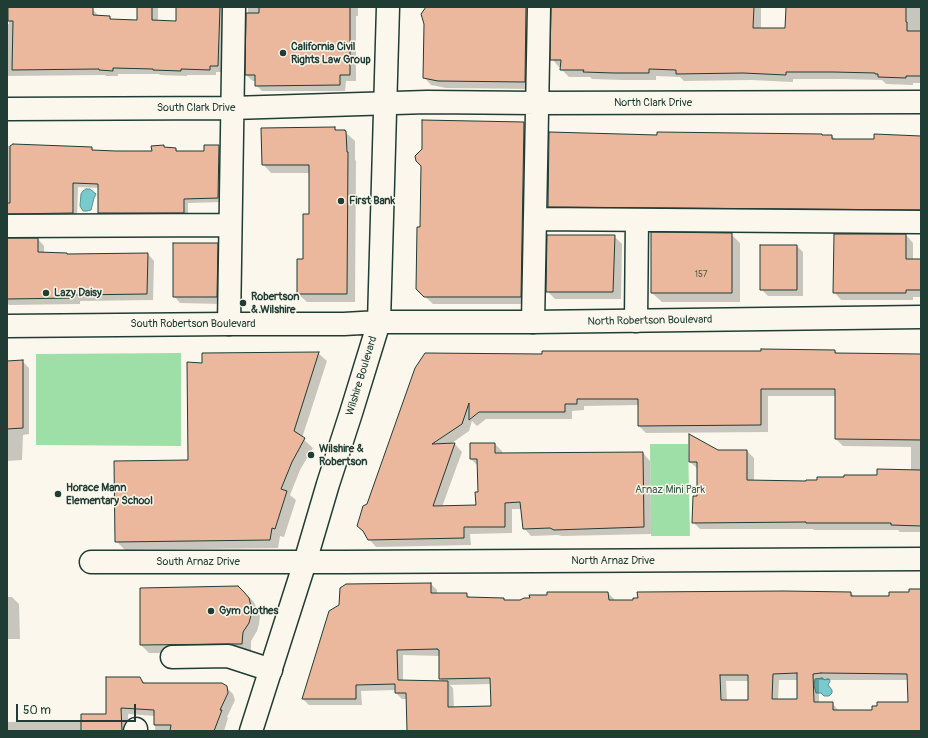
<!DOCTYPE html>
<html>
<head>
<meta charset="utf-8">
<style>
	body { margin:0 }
	#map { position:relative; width:928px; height:738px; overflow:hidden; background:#fbf7ec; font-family:Pangolin,sans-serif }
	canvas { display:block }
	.frame { position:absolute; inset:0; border:8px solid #1f3d34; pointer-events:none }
	.scale { position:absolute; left:16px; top:704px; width:120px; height:18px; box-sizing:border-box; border:2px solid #1f3d34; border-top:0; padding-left:5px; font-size:12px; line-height:14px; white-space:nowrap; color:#1f3d34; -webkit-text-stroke:3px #fbf7ec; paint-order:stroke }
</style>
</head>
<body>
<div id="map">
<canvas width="928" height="738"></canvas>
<div class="frame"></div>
<div class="scale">50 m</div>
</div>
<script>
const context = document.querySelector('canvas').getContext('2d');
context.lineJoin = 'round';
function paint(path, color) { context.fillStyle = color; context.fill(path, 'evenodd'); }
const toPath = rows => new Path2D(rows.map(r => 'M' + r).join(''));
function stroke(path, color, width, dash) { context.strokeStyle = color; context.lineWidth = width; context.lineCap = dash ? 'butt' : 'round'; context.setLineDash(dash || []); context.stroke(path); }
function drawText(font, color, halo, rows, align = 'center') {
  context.font = font + ' Pangolin,sans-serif'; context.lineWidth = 3; context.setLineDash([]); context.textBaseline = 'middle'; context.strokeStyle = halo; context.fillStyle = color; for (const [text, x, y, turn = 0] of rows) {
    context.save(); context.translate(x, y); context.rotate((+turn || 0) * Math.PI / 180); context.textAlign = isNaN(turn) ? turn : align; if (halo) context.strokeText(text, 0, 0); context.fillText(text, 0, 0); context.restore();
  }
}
const green = toPath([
	[181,353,181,446,36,445,36,354],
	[650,444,688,444,690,536,651,536]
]);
const water = toPath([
	[86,189,90,189,96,194,94,198,91,210,87,211,83,211,80,206,81,194,83,191,86,189],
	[822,678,825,680,827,679,829,679,830,681,828,685,832,690,832,693,829,696,824,696,821,693,816,693,814,685,815,679,822,678]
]);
const shadow = toPath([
	[9,7,66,7,92,9,99,16,109,17,113,20,138,21,139,7,158,7,158,21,177,22,177,7,226,7,224,72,216,72,216,75,187,75,187,76,160,75,159,74,118,74,118,76,106,76,105,75,7,76,7,24,9,24],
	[248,7,358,7,358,16,356,16,356,81,346,81,345,91,262,91,256,85,256,81,253,81,246,75],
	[449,7,537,7,532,89,446,88,431,85,424,77],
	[572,7,761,7,761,29,786,29,787,7,921,7,921,83,913,83,913,85,886,84,882,80,842,79,793,79,793,82,751,80,684,81,680,77,656,76,656,80,622,80,592,79,590,77,569,77,561,69,561,67,559,67,552,59],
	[524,123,531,130,528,304,433,304,417,289,421,228],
	[335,128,337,131,344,131,355,141,355,160,356,161,355,302,307,302,298,294,310,215,310,173,271,173,263,164],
	[658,136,832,136,836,140,875,140,921,136,921,220,560,217,549,206],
	[7,146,91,148,95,151,153,152,165,148,176,149,178,152,205,153,219,146,223,150,223,202,188,203,188,217,103,217,99,213,99,188,78,187,77,217,7,219],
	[731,234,740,243,740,302,662,302,652,293],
	[906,235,913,243,913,260,921,260,921,297,913,297,913,300,841,300,834,292],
	[614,236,622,244,621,299,555,299,547,291],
	[7,239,38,239,44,246,44,253,67,254,69,255,148,254,154,261,153,300,80,301,80,304,9,305,7,303],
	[217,244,224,250,223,304,180,303,174,296],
	[797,246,803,252,803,296,768,296,761,289],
	[835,351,838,354,921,355,921,532,900,532,898,530,814,530,813,529,700,529,693,522,698,497,698,469,690,462,717,451,747,451,754,458,754,481,807,482,878,476,911,471,911,447,843,446,836,439,836,396,768,396,768,432,646,433,639,426,639,405,584,406,584,410,572,411,572,419,486,419,477,426,472,421,469,431,449,445,455,444,462,452,442,507,477,506,479,493,478,466,471,459,495,444,502,451,502,454,643,453,650,461,651,534,562,536,558,535,531,536,524,528,522,509,512,509,512,533,470,534,471,545,376,547,369,539,368,504,416,368,543,355],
	[318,353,327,361,302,438,313,448,300,470,290,495,296,500,284,537,280,536,278,548,125,550,116,541,189,461,203,364],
	[22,361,29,368,29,434,23,435,22,460,7,461,7,362],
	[431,584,437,590,437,594,466,594,471,598,504,599,506,601,608,593,614,599,614,601,851,593,855,597,890,597,921,590,921,731,407,731,407,699,402,699,396,693,396,690,361,691,362,705,309,705,303,699,330,611],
	[403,655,440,656,440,678,443,682,403,681],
	[779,680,798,680,798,700,778,700],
	[819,680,908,680,909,703,873,711,839,711,832,703,819,703],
	[726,681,749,681,749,701,727,701],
	[491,684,492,707,454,708,453,688,450,685],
	[244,592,253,601,257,608,260,616,259,624,257,631,251,641,251,653,149,653,141,645],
	[7,597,12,597,19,604,20,639,7,639],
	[140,678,146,684,226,687,233,694,235,700,227,717,228,718,224,731,155,731,155,716,128,714,128,731,7,731,7,722,82,721,107,715]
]);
const building = toPath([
	[8,7,93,7,93,15,110,16,110,19,137,20,137,7,152,7,152,20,176,21,176,7,220,7,218,66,210,66,210,70,181,69,181,71,153,70,153,69,113,68,113,71,99,70,99,69,12,70,13,21,8,21,8,7],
	[259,7,350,7,350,75,340,75,340,85,255,86,255,75,245,75,246,13,259,13,259,7],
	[426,7,526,7,525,82,438,81,423,78,424,24,421,14,426,7],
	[551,7,754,7,753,28,785,28,786,7,906,7,906,22,907,22,907,31,921,31,921,76,906,76,906,78,878,77,878,74,875,74,875,73,834,72,786,72,786,75,743,73,676,74,676,70,649,69,649,73,614,73,583,72,584,70,560,70,561,60,550,60,551,7],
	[422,120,524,122,521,297,424,297,416,289,417,227,420,227,421,166,416,161,415,156,422,149,422,120],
	[335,127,335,130,345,130,345,131,346,131,347,152,348,152,347,294,297,294,297,259,303,259,303,214,309,214,309,165,262,165,261,128,335,127],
	[549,132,657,135,657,132,822,134,822,135,832,135,832,139,874,139,874,134,921,136,921,210,548,207,549,132],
	[13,144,92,147,92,150,116,151,152,151,151,146,164,145,164,147,176,148,176,151,204,151,204,145,219,145,218,198,184,199,184,213,98,213,98,184,73,183,73,213,7,214,7,203,10,203,10,146,13,144],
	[651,232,732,233,732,293,651,293,651,232],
	[834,234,906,234,906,259,921,259,921,290,906,290,906,293,833,293,834,234],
	[547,235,615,235,613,292,546,292,547,235],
	[7,238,38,238,38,252,67,253,67,254,148,253,147,294,74,295,74,298,7,299,7,238],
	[173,243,218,243,217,297,173,297,173,243],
	[760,245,797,245,797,290,760,290,760,245],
	[761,349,835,350,835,353,921,354,921,440,835,439,835,389,761,389,761,425,638,426,638,399,577,399,577,404,565,404,565,412,479,412,469,420,469,403,462,424,432,444,455,443,433,506,476,505,475,492,478,492,477,459,470,459,470,443,495,443,495,453,643,452,644,527,554,530,550,528,523,529,520,502,505,503,505,527,464,527,464,538,368,540,363,531,357,526,363,506,367,504,415,368,425,353,542,354,542,351,761,351,761,349],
	[319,352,294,431,305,438,292,462,281,489,287,491,275,529,272,528,270,540,115,542,114,461,188,460,187,362,202,363,202,353,319,352],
	[23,360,23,428,7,429,7,361,23,360],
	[689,434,718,450,747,450,747,480,806,481,806,480,817,480,817,477,844,477,844,475,877,475,877,469,921,470,921,526,891,525,891,523,806,523,806,522,692,523,693,496,697,496,697,462,689,462,689,434],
	[431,583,431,593,467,593,467,597,504,598,504,600,520,600,524,598,530,598,529,595,547,595,547,592,608,592,609,600,633,600,633,598,638,598,637,592,784,591,851,592,851,596,889,596,889,592,909,592,909,589,921,589,921,731,407,731,406,693,395,693,395,684,356,685,356,699,302,699,329,611,339,605,340,588,346,584,431,583],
	[437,649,439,650,439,679,490,678,491,706,448,707,448,681,398,680,397,650,437,649],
	[797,673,797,699,772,699,773,674,797,673],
	[821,673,907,674,908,702,877,702,877,706,872,706,872,710,833,710,833,702,814,702,813,674,821,673],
	[720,675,748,675,748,700,721,700,720,675],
	[238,586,244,592,249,598,251,606,251,615,249,623,243,632,242,644,228,644,140,645,140,588,238,586],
	[106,677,140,677,143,683,222,683,227,686,228,693,220,710,222,710,214,731,170,731,171,725,154,725,154,710,121,708,122,731,81,731,81,714,106,714,106,677]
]);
const minor = toPath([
	[7,109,232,108,427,102,536,103,921,102],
	[535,219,921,222],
	[7,226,230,225],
	[636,321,637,220],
	[533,322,539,7],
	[229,324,234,7],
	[91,562,343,562,921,559],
	[172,657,228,656,271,670],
	[135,731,136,729]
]);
const major = toPath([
	[7,326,229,324,344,324,379,322,533,322,921,317],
	[251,731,305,562,328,484,351,413,379,322,388,7]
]);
const markers = [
	[283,53,4,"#1f3d34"],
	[341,201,4,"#1f3d34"],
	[46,293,4,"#1f3d34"],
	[243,303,4,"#1f3d34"],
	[311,455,4,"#1f3d34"],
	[58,494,4,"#1f3d34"],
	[211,611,4,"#1f3d34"]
];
const numberNames = [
	["157",701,275]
];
const poiNames = [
	["California Civil",291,47],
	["Rights Law Group",291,60],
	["First Bank",349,201],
	["Lazy Daisy",54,293],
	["Robertson",251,297],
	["& Wilshire",251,310],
	["Wilshire &",319,449],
	["Robertson",319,462],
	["Horace Mann",66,488],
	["Elementary School",66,501],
	["Gym Clothes",219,611]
];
const streetNames = [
	["North Clark Drive",653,103],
	["South Clark Drive",196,108],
	["North Robertson Boulevard",650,321,-1],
	["South Robertson Boulevard",193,324],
	["Wilshire Boulevard",362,376,-73],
	["North Arnaz Drive",613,561],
	["South Arnaz Drive",198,562]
];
const parkNames = [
	["Arnaz Mini Park",670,490]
];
paint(green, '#9edea7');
paint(water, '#78cace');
stroke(water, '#549290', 1);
paint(shadow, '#0003');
paint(building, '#ebb89d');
stroke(building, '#1f3d34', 1);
stroke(minor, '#1f3d34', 25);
stroke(major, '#1f3d34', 25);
stroke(minor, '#fbf7ec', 22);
stroke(major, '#fbf7ec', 22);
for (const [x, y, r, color] of markers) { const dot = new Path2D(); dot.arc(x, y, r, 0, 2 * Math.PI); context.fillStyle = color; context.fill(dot); stroke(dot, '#fbf7ec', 1.5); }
drawText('9px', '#525c4e', null, numberNames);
drawText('bold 11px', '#1f3d34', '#fbf7ec', poiNames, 'left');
drawText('11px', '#1f3d34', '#fbf7ec', streetNames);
drawText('11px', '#385d4b', '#fbf7ec', parkNames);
</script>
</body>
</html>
